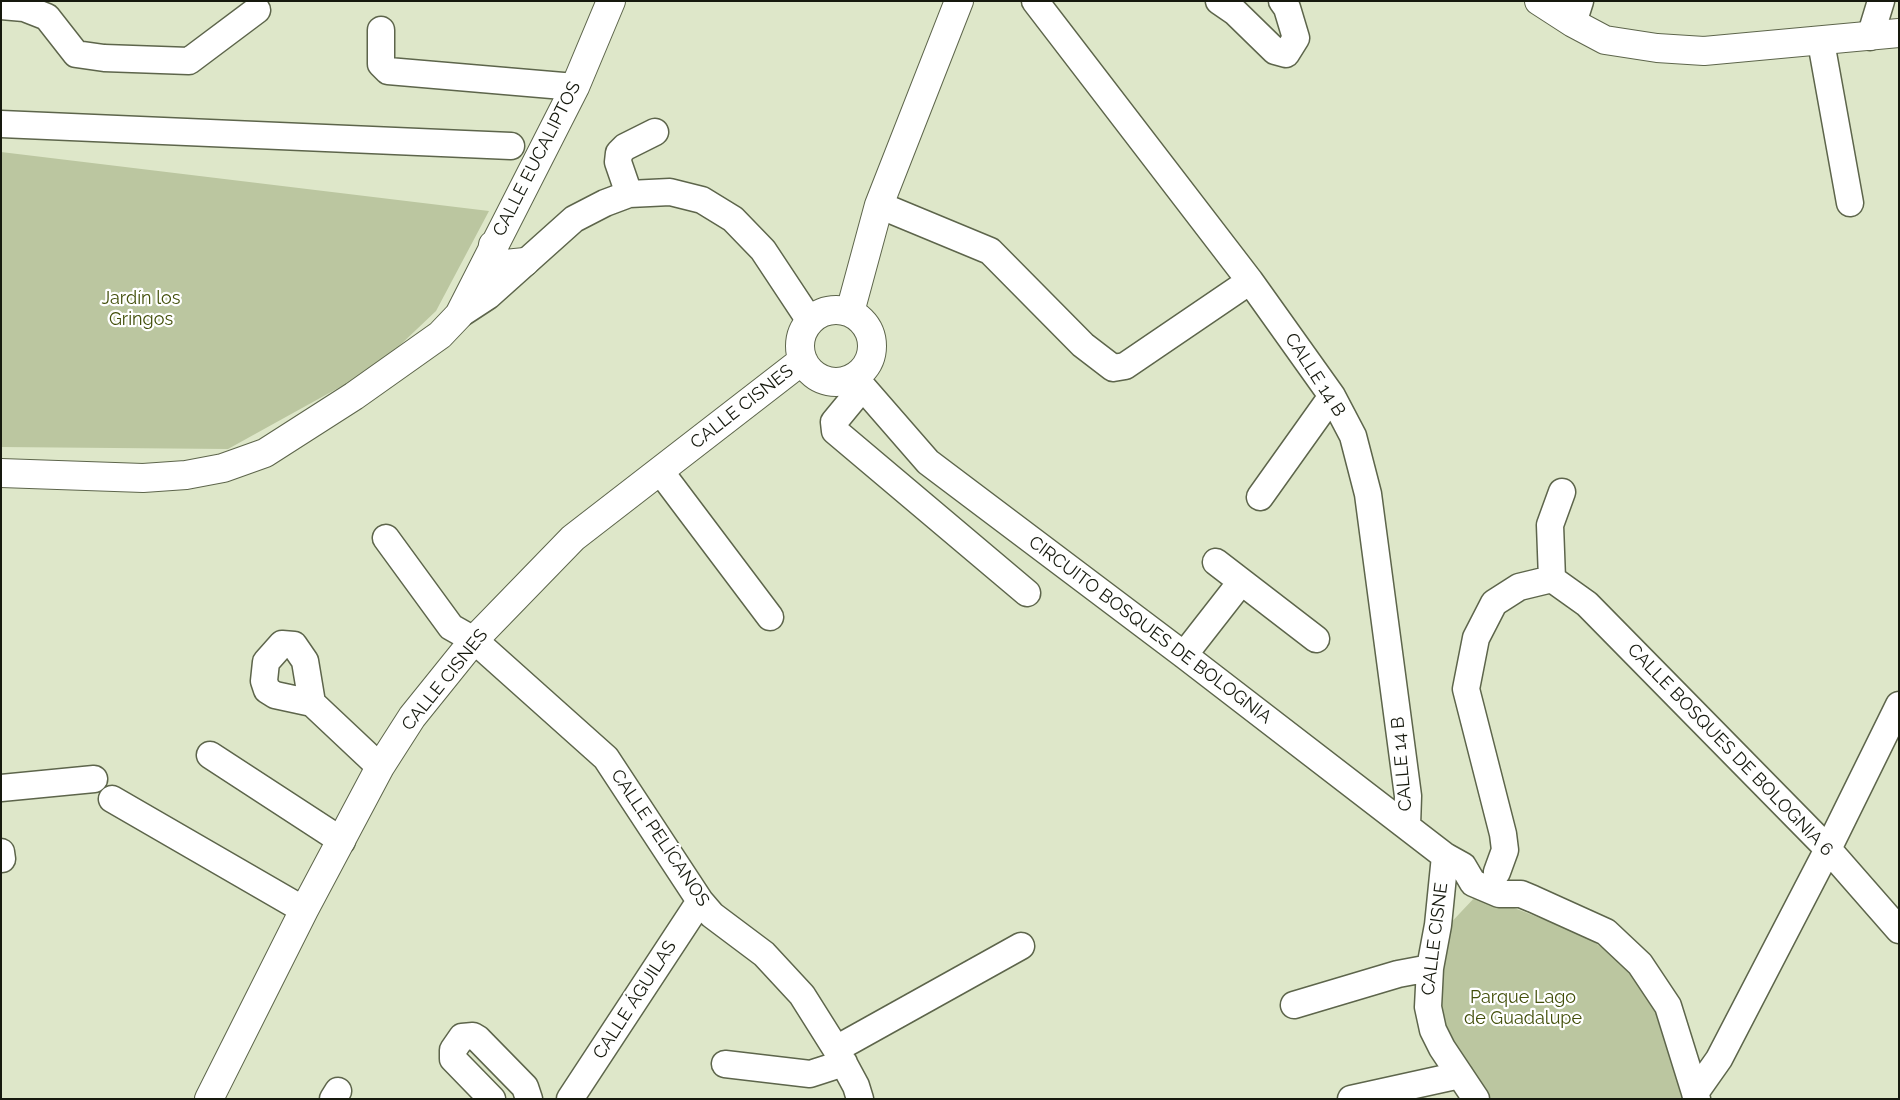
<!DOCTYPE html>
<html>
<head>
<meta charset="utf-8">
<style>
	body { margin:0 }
	#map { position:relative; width:1900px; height:1100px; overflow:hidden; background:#dee7c9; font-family:Raleway,sans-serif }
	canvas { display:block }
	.frame { position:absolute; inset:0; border:2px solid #16190e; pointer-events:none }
</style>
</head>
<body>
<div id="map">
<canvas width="1900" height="1100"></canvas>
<div class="frame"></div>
</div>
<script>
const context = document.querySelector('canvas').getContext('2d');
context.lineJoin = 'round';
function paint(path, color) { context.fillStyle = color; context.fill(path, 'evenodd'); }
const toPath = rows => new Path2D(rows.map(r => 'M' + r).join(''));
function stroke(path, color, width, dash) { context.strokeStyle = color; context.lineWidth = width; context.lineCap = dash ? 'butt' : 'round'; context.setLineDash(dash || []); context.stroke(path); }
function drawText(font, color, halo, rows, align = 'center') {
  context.font = font + ' Raleway,sans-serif'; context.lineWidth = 4.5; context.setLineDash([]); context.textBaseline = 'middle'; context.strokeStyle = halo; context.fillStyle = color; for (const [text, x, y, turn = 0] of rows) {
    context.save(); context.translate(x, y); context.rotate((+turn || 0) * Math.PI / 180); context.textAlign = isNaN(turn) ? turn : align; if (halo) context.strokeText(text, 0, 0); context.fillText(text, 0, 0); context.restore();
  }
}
const green = toPath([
	[1,152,489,211,436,311,378,366,228,449,1,447],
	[1478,894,1584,935,1638,973,1698,1099,1462,1099,1427,1032,1443,931]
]);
const minor = toPath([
	[1035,1,1250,281,1332,396,1353,436,1368,494,1408,796,1407,826],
	[1219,1,1235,12,1275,51,1286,54,1296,38,1287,8,1282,1],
	[1,6,24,8,47,17,76,54,104,58,189,61,257,10],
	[1573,23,1580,1],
	[381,30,381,64,388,71,575,87],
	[1870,37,1881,1],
	[1821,42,1850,203],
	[1,124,511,146],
	[629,194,618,162,619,153,625,147,655,132],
	[879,205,990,251,1083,345,1113,368,1125,366,1250,281],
	[459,315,488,296,574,219,605,203,629,194,670,192,702,200,733,219,763,250,810,321],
	[854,377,928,462,1184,655,1445,856,1463,866,1473,883,1499,894,1521,894,1533,899,1606,932,1640,964,1668,1006,1697,1099],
	[862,388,834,422,835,431,1027,593],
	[660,471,770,617],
	[1260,497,1332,396],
	[386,538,451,627,474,640,606,758,700,901,712,915,764,954,802,995,836,1049,856,1086,860,1099],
	[1216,562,1316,639],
	[1552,579,1587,604,1828,849,1899,930],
	[1552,579,1550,525,1562,492],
	[1184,655,1241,582],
	[312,703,275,695,267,690,264,681,266,662,282,644,294,645,305,661,312,703,380,767],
	[210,755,342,841],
	[1,788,94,779],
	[112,799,304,910],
	[1,852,2,859],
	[1445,856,1438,925,1430,968,1428,1007,1433,1030,1442,1048,1476,1099],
	[1497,872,1505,850,1503,834,1466,689,1476,638,1494,603,1519,587,1552,579],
	[1294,1005,1398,974,1430,968],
	[836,1049,1021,946],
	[725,1064,810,1074,844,1063],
	[1695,1093,1719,1059,1828,849,1899,705],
	[333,1099,338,1091],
	[492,1099,453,1059,453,1050,462,1037,473,1036,478,1039,525,1087,529,1099],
	[570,1099,700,901],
	[1351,1099,1460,1075]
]);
const major = toPath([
	[1539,1,1573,23,1605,40,1657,48,1704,51,1899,33],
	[493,245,492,251,496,259,505,264,525,262],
	'800 346a36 36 0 1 1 72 0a36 36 0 1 1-72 0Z',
	[850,312,879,205,959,1],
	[1,473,143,478,186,475,223,468,265,453,354,396,440,335,459,315,575,87,611,1],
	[209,1099,304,910,380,767,412,717,474,640,573,538,803,360]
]);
const streetNames = [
	["CALLE EUCALIPTOS",537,159,-63],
	["CALLE 14 B",1315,375,57],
	["CALLE CISNES",742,407,-38],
	["CIRCUITO BOSQUES DE BOLOGNIA",1150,630,37],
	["CALLE CISNES",445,680,-51],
	["CALLE BOSQUES DE BOLOGNIA 6",1730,750,46],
	["CALLE 14 B",1402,764,-95],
	["CALLE PELÍCANOS",660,838,56],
	["CALLE CISNE",1435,939,-83],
	["CALLE ÁGUILAS",635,1000,-57]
];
const parkNames = [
	["Jardín los",141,299],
	["Gringos",141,320],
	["Parque Lago",1523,998],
	["de Guadalupe",1523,1019]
];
paint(green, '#bbc6a0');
stroke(minor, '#5d654b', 29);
stroke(major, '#5d654b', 30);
stroke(minor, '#fff', 26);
stroke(major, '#fff', 28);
drawText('18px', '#16190e', '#fff', streetNames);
drawText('18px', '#424f0a', '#fff', parkNames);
</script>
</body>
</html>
